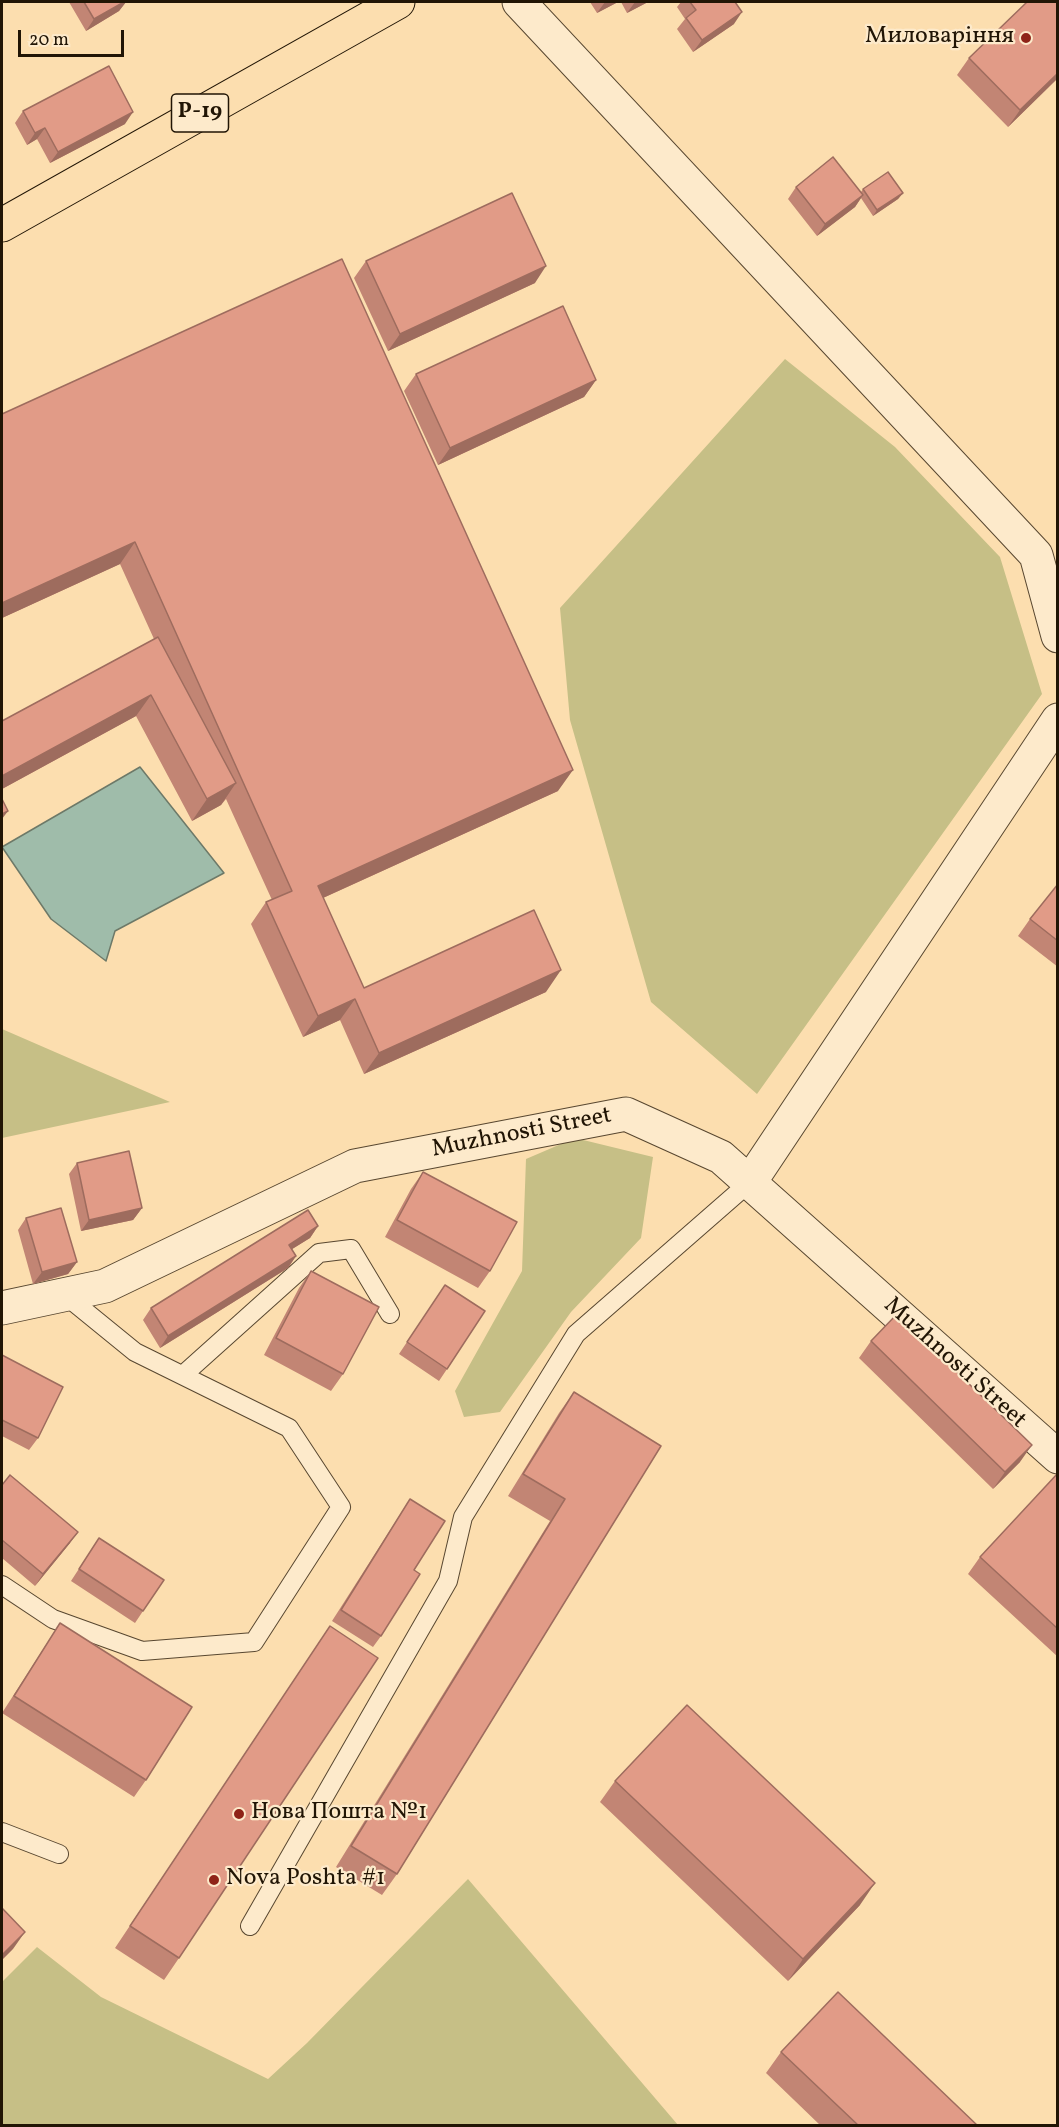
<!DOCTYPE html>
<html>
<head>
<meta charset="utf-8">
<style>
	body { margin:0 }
	#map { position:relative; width:1059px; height:2127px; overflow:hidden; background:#fcdeaf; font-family:Vollkorn,serif }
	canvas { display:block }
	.frame { position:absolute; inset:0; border:3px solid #211505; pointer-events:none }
	.scale { position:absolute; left:18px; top:30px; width:106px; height:27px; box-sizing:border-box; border:3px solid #211505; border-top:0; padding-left:8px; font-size:18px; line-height:21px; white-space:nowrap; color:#211505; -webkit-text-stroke:4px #fdeacb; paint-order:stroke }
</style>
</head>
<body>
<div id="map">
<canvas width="1059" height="2127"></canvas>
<div class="frame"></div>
<div class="scale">20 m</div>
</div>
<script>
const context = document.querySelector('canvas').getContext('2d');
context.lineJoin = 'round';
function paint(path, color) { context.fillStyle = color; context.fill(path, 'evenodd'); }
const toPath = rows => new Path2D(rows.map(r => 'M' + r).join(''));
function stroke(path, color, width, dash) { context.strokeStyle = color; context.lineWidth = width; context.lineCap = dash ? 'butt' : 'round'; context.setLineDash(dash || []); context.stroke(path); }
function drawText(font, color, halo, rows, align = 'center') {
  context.font = font + ' Vollkorn,serif'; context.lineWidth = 4.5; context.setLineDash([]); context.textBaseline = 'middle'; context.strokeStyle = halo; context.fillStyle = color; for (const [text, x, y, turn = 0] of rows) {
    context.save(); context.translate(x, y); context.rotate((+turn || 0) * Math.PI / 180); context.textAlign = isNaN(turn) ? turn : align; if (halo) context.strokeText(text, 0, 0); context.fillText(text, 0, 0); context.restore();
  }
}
const green = toPath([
	[785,359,895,447,1000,557,1042,694,757,1094,651,1002,570,720,560,608],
	[2,1029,170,1102,2,1138],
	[575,1138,653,1157,641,1238,571,1312,500,1412,464,1417,455,1391,522,1271,526,1159],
	[468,1879,678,2125,2,2125,2,1982,37,1947,101,1997,268,2079,307,2043]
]);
const water = toPath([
	[140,767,224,873,115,931,106,961,51,919,2,847,140,767]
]);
const service = toPath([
	[183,1375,319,1253,351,1249,390,1314],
	[2,1585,53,1619,142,1651,254,1642,341,1507,289,1428,135,1352,65,1295],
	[2,1832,59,1854],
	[250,1926,448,1581,463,1517,576,1334,750,1182]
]);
const minor = toPath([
	[519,2,1036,555,1058,636],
	[750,1182,1058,720],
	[2,1308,105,1286,355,1166,626,1114,721,1157,1058,1457]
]);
const primary = toPath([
	[2,225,398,2]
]);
const wall = toPath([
	[69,2,126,2,119,11,86,31],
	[590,2,618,2,597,13],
	[621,2,648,2,627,13],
	[681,2,735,2,734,24,693,52,677,29,685,19,677,7],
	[969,58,1058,78,1008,127,957,75],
	[23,111,125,124,50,163,37,139,27,145,15,123],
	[796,187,861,192,863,189,903,193,898,199,873,216,861,198,855,207,817,236,788,199],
	[366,261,535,283,388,351,354,278],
	[416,374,596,380,584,397,438,465,404,391],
	[2,414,558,791,323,898,364,988,546,992,364,1074,340,1020,303,1037,251,924,266,902,272,900,226,799,221,805,192,821,136,716,2,789,2,721,154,639,120,564,2,618],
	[1058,884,1058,967,1018,936,1030,919],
	[77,1163,142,1208,133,1220,81,1231,69,1174],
	[423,1172,490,1271,478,1288,385,1237,411,1189],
	[26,1218,77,1262,68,1274,33,1284,18,1230],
	[318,1226,310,1238,292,1249,296,1256,288,1268,160,1348,143,1320,151,1308],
	[311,1271,343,1374,331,1391,264,1355,299,1288],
	[445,1285,447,1369,439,1381,399,1354],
	[871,1341,1020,1462,993,1489,859,1358],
	[2,1355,38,1438,29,1450,2,1436],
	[574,1392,661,1446,397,1874,382,1895,336,1867,550,1521,508,1496,559,1413],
	[1058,1473,1058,1657,968,1574,980,1557],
	[2,1485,70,1543,35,1586,2,1558],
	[410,1499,414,1570,381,1636,373,1647,332,1621],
	[99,1538,143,1611,135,1623,71,1581],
	[60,1623,146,1780,134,1797,2,1713],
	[330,1626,179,1958,164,1980,115,1948],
	[615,1781,860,1905,788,1981,600,1802],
	[781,2052,978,2126,821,2126,766,2073]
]);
const shadedWall = toPath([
	[124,2,126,2,119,11,86,31,94,19],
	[605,2,618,2,597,13],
	[635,2,648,2,627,13],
	[742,12,734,24,693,52,702,40],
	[1058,73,1058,78,1008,127,1020,110],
	[133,112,125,124,50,163,58,152],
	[45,128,37,139,27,145,35,133],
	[903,193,898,199,873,216,877,210],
	[863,195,855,207,817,236,825,224],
	[546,266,535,283,388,351,400,334],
	[596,380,584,397,438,465,450,448],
	[135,542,120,564,2,618,2,603],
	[151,695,136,716,2,789,2,776],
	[573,770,558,791,303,907,318,886],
	[236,783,221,805,192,821,207,799],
	[8,811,2,819,2,814],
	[561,970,546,992,364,1074,379,1053],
	[355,999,340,1020,303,1037,318,1016],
	[142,1208,133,1220,81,1231,89,1220],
	[318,1226,310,1238,281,1256,289,1245],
	[296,1256,288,1268,160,1348,168,1336],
	[77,1262,68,1274,33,1284,42,1272],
	[1032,1445,1020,1462,993,1489,1005,1472],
	[78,1532,70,1543,35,1586,43,1574],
	[875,1883,860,1905,788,1981,803,1959],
	[25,1932,13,1949,2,1960,2,1955]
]);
const building = toPath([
	[84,2,124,2,94,19,84,2],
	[690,2,735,2,742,12,702,40,686,18,696,10,690,2],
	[1027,2,1058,2,1058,73,1020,110,969,58,1027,2],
	[109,66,133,112,58,152,45,128,35,133,23,111,109,66],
	[833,157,863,195,825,224,796,187,833,157],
	[888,172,903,193,877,210,863,189,888,172],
	[512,193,546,266,400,334,366,261,512,193],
	[342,259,573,770,318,886,364,988,534,910,561,970,379,1053,355,999,318,1016,266,902,292,891,135,542,2,603,2,414,342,259],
	[563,306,596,380,450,448,416,374,563,306],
	[158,637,236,783,207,799,151,695,2,776,2,721,158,637],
	[2,799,8,811,2,814,2,799],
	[1058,884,1058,941,1030,919,1058,884],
	[129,1151,142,1208,89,1220,77,1163,129,1151],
	[423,1172,517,1222,490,1271,397,1220,423,1172],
	[61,1208,77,1262,42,1272,26,1218,61,1208],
	[308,1210,318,1226,289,1245,296,1256,168,1336,151,1308,308,1210],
	[311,1271,379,1307,343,1374,276,1338,311,1271],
	[445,1285,485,1311,447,1369,407,1342,445,1285],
	[897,1314,1032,1445,1005,1472,871,1341,897,1314],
	[2,1355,63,1387,38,1438,2,1420,2,1355],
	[574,1392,661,1446,397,1874,351,1846,565,1499,523,1474,574,1392],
	[1058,1473,1058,1629,980,1557,1058,1473],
	[10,1475,78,1532,43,1574,2,1540,2,1485,10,1475],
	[410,1499,445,1521,414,1570,420,1574,381,1636,341,1610,410,1499],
	[99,1538,164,1580,143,1611,79,1569,99,1538],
	[60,1623,192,1707,146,1780,14,1696,60,1623],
	[330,1626,378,1658,179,1958,130,1926,330,1626],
	[687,1705,875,1883,803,1959,615,1781,687,1705],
	[2,1908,25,1932,2,1955,2,1908],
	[838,1992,978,2126,859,2126,781,2052,838,1992]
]);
const markers = [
	[1026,38,6,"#8f2418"],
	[239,1814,6,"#8f2418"],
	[214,1880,6,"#8f2418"]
];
const shields = [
	[200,113,57]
];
const shieldNames = [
	["Р-19",200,113]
];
const poiNames = [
	["Миловаріння",1014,38,"right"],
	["Нова Пошта №1",251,1814],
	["Nova Poshta #1",226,1880]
];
const streetNames = [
	["Muzhnosti Street",522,1134,-11],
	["Muzhnosti Street",954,1364,42]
];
paint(green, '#c6bf86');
paint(water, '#9fbcaa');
stroke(water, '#6d7968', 1.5);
stroke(service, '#584730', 20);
stroke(minor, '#584730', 35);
stroke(primary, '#211505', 35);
stroke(service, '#fdeacb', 18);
stroke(minor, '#fdeacb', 33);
stroke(primary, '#fcdeaf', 33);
paint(wall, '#c28574');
paint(shadedWall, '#9e6c5e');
paint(building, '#e19b87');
stroke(building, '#9e6c5e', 1.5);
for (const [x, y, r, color] of markers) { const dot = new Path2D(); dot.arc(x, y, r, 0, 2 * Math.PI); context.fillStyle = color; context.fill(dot); stroke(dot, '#fdeacb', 2); }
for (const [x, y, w] of shields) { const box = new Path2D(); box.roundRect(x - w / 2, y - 19, w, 38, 4.5); context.fillStyle = '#fdeacb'; context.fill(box); stroke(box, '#211505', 1.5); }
drawText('bold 22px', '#211505', null, shieldNames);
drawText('24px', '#211505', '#fdeacb', poiNames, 'left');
drawText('24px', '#211505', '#fdeacb', streetNames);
</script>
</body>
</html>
